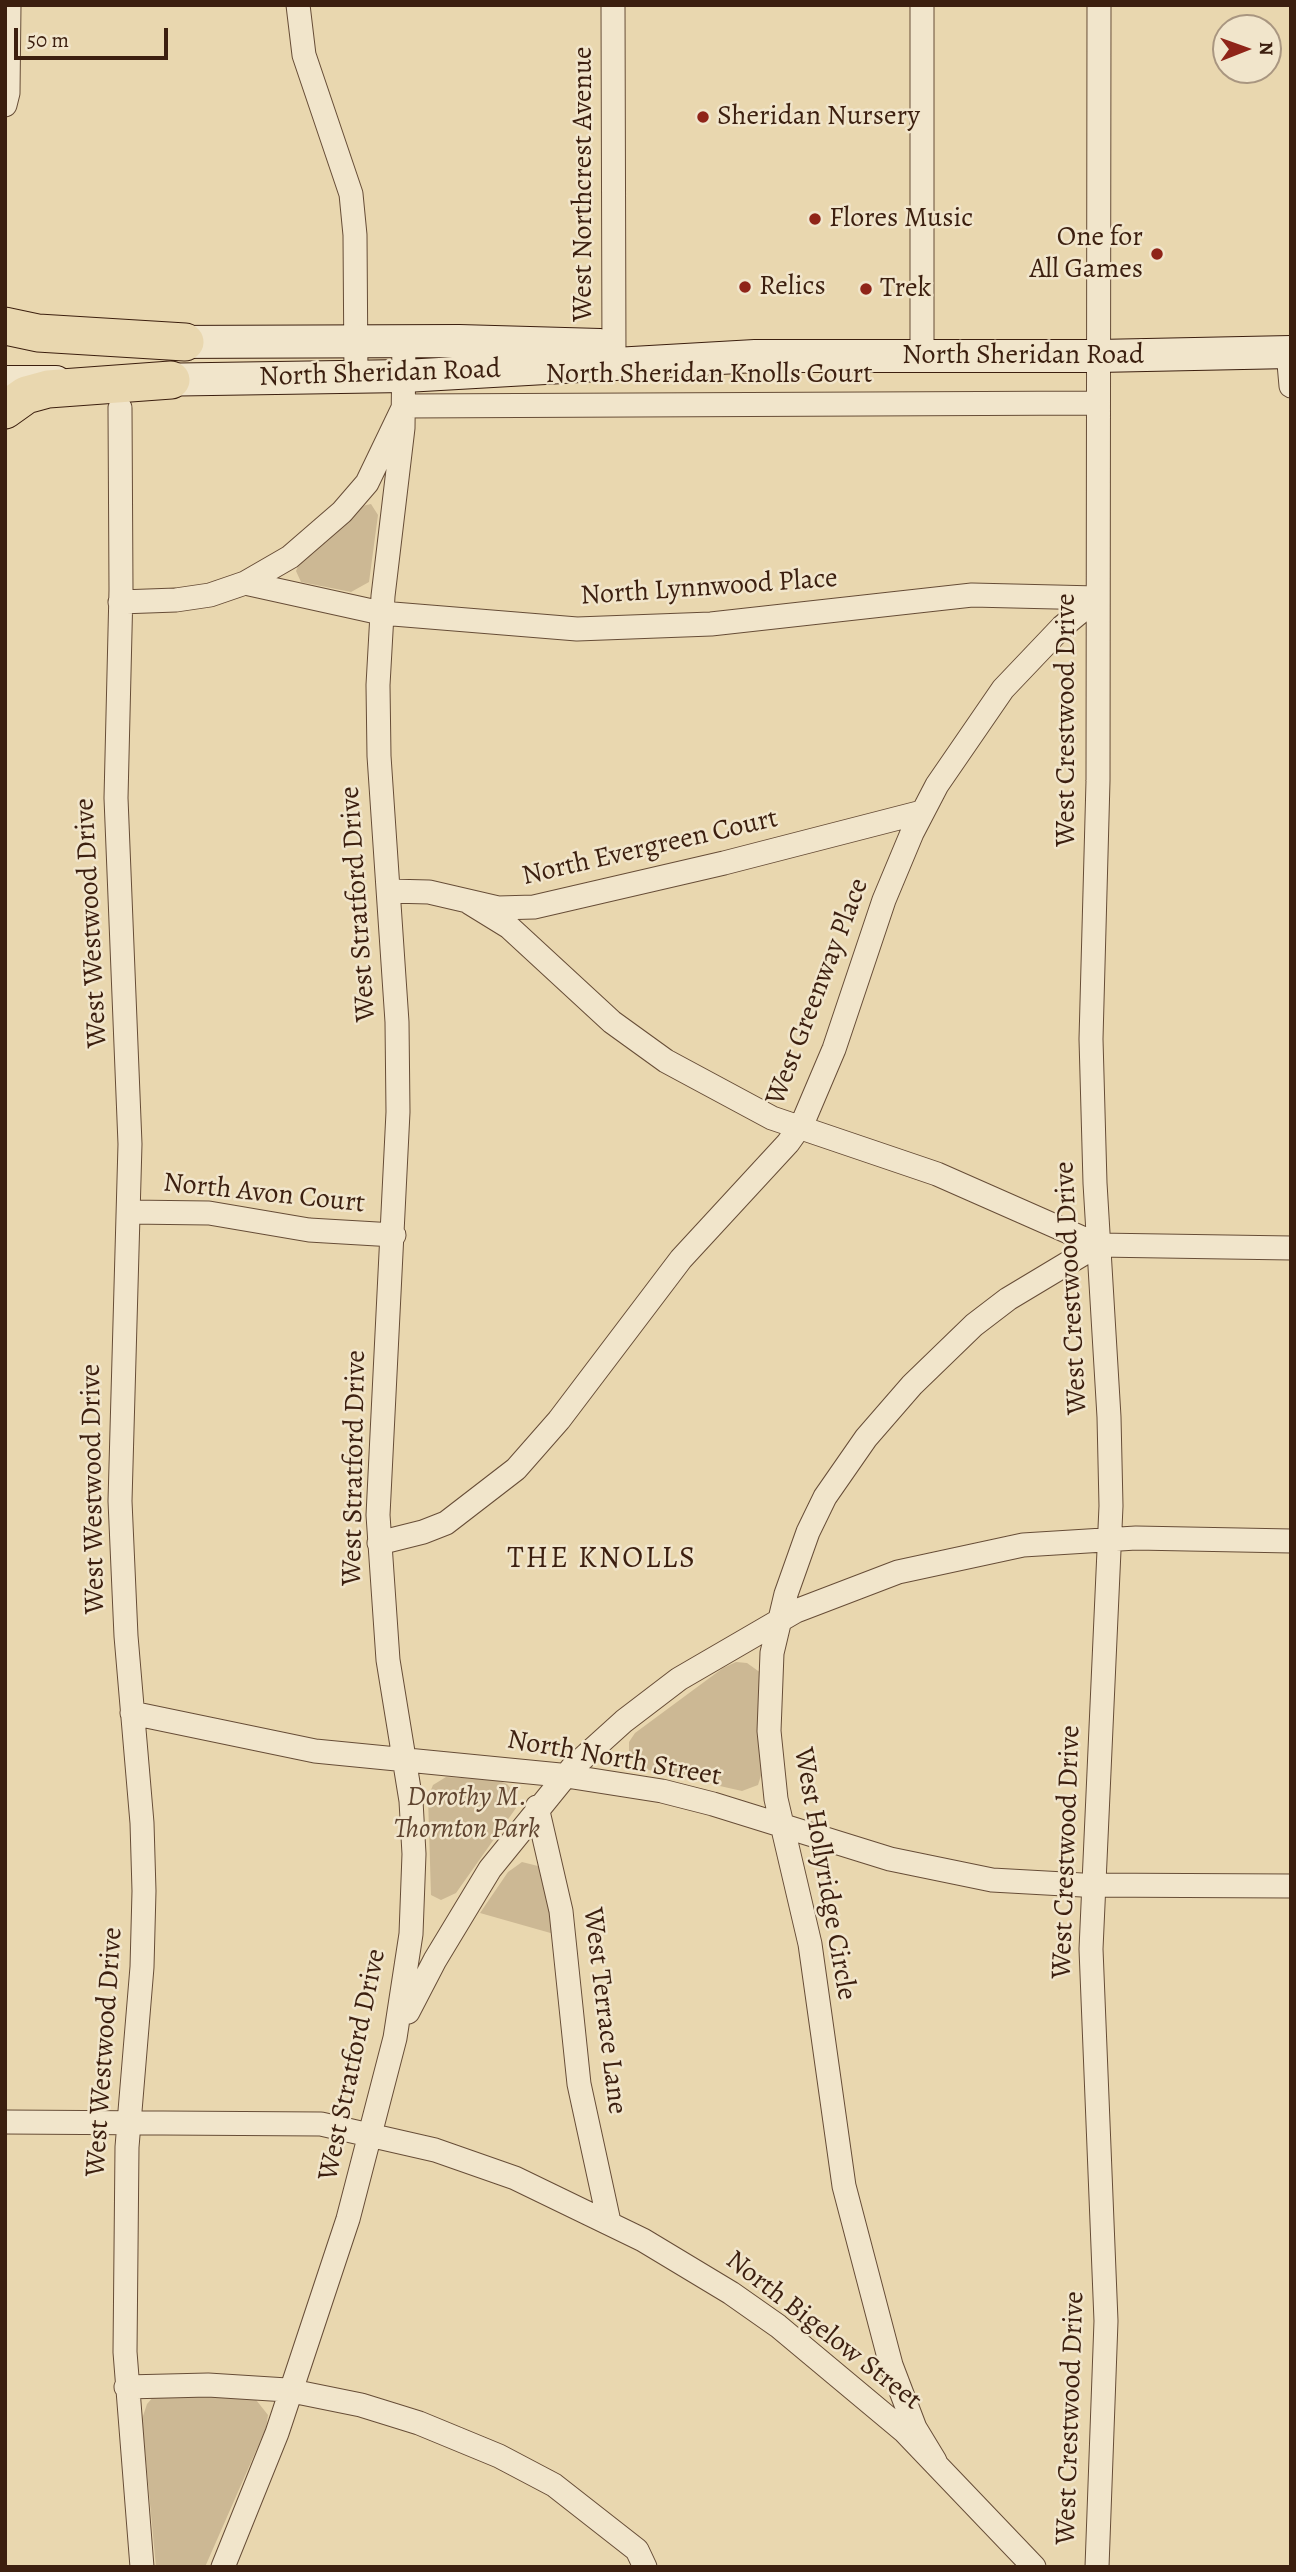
<!DOCTYPE html>
<html>
<head>
<meta charset="utf-8">
<style>
	body { margin:0 }
	#map { position:relative; width:1296px; height:2572px; overflow:hidden; background:#e9d7af; font-family:Alegreya,serif }
	canvas { display:block }
	.frame { position:absolute; inset:0; border:7px solid #3c1f0f; pointer-events:none }
	.north { position:absolute; left:1212px; top:14px; width:70px; height:70px; box-sizing:border-box; background:#f1e5cb; border:2px solid #a99680; border-radius:50%; rotate:89deg; font-size:19px; font-weight:700; line-height:28px; text-align:center; color:#3c1f0f }
	.north::after { content:''; display:block; margin:auto; width:24px; height:32px; background:#8f2418; clip-path:polygon(50% 0,100% 100%,50% 72%,0 100%) }
	.scale { position:absolute; left:14px; top:28px; width:154px; height:32px; box-sizing:border-box; border:4px solid #3c1f0f; border-top:0; padding-left:9px; font-size:21px; line-height:24px; white-space:nowrap; color:#3c1f0f; -webkit-text-stroke:5px #f1e5cb; paint-order:stroke }
</style>
</head>
<body>
<div id="map">
<canvas width="1296" height="2572"></canvas>
<div class="frame"></div>
<div class="north">N</div>
<div class="scale">50 m</div>
</div>
<script>
const context = document.querySelector('canvas').getContext('2d');
context.lineJoin = 'round';
function paint(path, color) { context.fillStyle = color; context.fill(path, 'evenodd'); }
const toPath = rows => new Path2D(rows.map(r => 'M' + r).join(''));
function stroke(path, color, width, dash) { context.strokeStyle = color; context.lineWidth = width; context.lineCap = dash ? 'butt' : 'round'; context.setLineDash(dash || []); context.stroke(path); }
function drawText(font, color, halo, rows, align = 'center') {
  context.font = font + ' Alegreya,serif'; context.lineWidth = 5; context.setLineDash([]); context.textBaseline = 'middle'; context.strokeStyle = halo; context.fillStyle = color; for (const [text, x, y, turn = 0] of rows) {
    context.save(); context.translate(x, y); context.rotate((+turn || 0) * Math.PI / 180); context.textAlign = isNaN(turn) ? turn : align; if (halo) context.strokeText(text, 0, 0); context.fillText(text, 0, 0); context.restore();
  }
}
const green = toPath([
	[371,504,378,515,369,582,351,592,301,582,296,571,300,562,332,536,358,507],
	[736,1662,747,1663,761,1673,763,1769,758,1785,742,1791,649,1770,633,1761,629,1754,629,1742,635,1733,723,1668],
	[446,1777,497,1780,507,1784,513,1791,516,1808,456,1893,441,1900,431,1895,428,1797,433,1785],
	[522,1862,538,1866,545,1873,554,1934,480,1913,508,1872],
	[154,2396,253,2396,268,2415,266,2428,205,2567,156,2567,142,2419,147,2404]
]);
const minor = toPath([
	[298,5,304,55,351,194,355,235,356,377],
	[613,5,614,362],
	[5,105,8,93,9,5],
	[1288,352,1291,386],
	[922,356,922,5],
	[120,408,121,590,116,798,130,1144,120,1501,126,1636,142,1823,144,1891,142,1967,127,2147,125,2352,142,2567],
	[245,583,381,613,577,629,711,624,972,595,1097,598],
	[120,602,176,600,210,595,245,583,290,557,342,512,367,483,404,406,1097,403],
	[389,891,429,892,498,908,534,907,724,863,922,812],
	[470,903,509,927,612,1022,666,1061,772,1118,937,1174,1098,1245,1291,1248],
	[129,1212,209,1213,309,1230,394,1235],
	[379,1543,423,1532,446,1523,516,1469,559,1420,681,1259,788,1143,803,1122,834,1049,884,900,912,833,937,785,1003,689,1062,627,1097,598],
	[132,1713,315,1751,560,1775,662,1791,713,1804,890,1859,992,1880,1082,1885,1291,1886],
	[537,1807,561,1911,579,2084,609,2222],
	[408,2012,435,1960,490,1869,572,1768,624,1721,679,1679,796,1611,898,1572,1023,1545,1136,1538,1291,1541],
	[5,2122,321,2124,435,2150,515,2178,643,2240,731,2293,778,2326,905,2432,1034,2567],
	[126,2387,208,2385,287,2390,361,2405,419,2423,499,2456,554,2485,637,2550,645,2567],
	[935,2461,915,2428,891,2365,844,2186,810,1944,776,1799,769,1731,772,1653,786,1594,808,1532,825,1497,866,1438,912,1385,974,1325,1008,1299,1098,1245],
	[223,2567,277,2433,348,2219,395,2038,411,1934,414,1854,411,1801,388,1660,378,1515,398,1112,397,1022,379,756,378,685,383,596,403,428,404,340],
	[1097,2567,1106,2321,1091,1949,1111,1506,1109,1417,1095,1183,1091,1039,1098,781,1099,5]
]);
const secondary = toPath([
	[162,342,459,341,600,345],
	[147,380,405,376,755,356,1098,356,1291,352],
	[5,382,56,382]
]);
const trunk = toPath([
	[5,326,38,333,185,342],
	[5,410,26,395,48,389,171,380]
]);
const markers = [
	[703,117,7,"#8f2418"],
	[815,219,7,"#8f2418"],
	[1157,254,7,"#8f2418"],
	[745,287,7,"#8f2418"],
	[866,289,7,"#8f2418"]
];
const poiNames = [
	["Sheridan Nursery",717,117],
	["Flores Music",829,219],
	["One for",1143,238,"right"],
	["All Games",1143,270,"right"],
	["Relics",759,287],
	["Trek",880,289]
];
const streetNames = [
	["West Northcrest Avenue",584,184,-90],
	["North Sheridan Road",1023,356],
	["North Sheridan Road",380,374,-2],
	["North Sheridan Knolls Court",709,375],
	["North Lynnwood Place",709,588,-4],
	["West Crestwood Drive",1067,720,-90],
	["North Evergreen Court",650,848,-13],
	["West Stratford Drive",359,904,-94],
	["West Westwood Drive",92,923,-93],
	["West Greenway Place",818,992,-69],
	["North Avon Court",264,1194,6],
	["West Crestwood Drive",1072,1288,-93],
	["West Stratford Drive",355,1468,-89],
	["West Westwood Drive",94,1489,-91],
	["North North Street",614,1759,10],
	["West Crestwood Drive",1067,1852,-88],
	["West Hollyridge Circle",824,1874,80],
	["West Terrace Lane",604,2011,83],
	["West Westwood Drive",105,2052,-86],
	["West Stratford Drive",353,2065,-78],
	["North Bigelow Street",823,2331,38],
	["West Crestwood Drive",1071,2418,-88]
];
const parkNames = [
	["Dorothy M.",467,1798],
	["Thornton Park",467,1830]
];
const neighbourhoodNames = [
	["THE KNOLLS",602,1560]
];
paint(green, '#ccb894');
stroke(minor, '#674d37', 25);
stroke(secondary, '#3c1f0f', 34);
stroke(trunk, '#3c1f0f', 39);
stroke(minor, '#f1e5cb', 23);
stroke(secondary, '#f1e5cb', 32);
stroke(trunk, '#e9d7af', 37);
for (const [x, y, r, color] of markers) { const dot = new Path2D(); dot.arc(x, y, r, 0, 2 * Math.PI); context.fillStyle = color; context.fill(dot); stroke(dot, '#f1e5cb', 2.5); }
drawText('28px', '#3c1f0f', '#f1e5cb', poiNames, 'left');
drawText('28px', '#3c1f0f', '#f1e5cb', streetNames);
drawText('italic 28px', '#604530', '#f1e5cb', parkNames);
context.letterSpacing = '2px';
drawText('30px', '#3c1f0f', '#f1e5cb', neighbourhoodNames);
context.letterSpacing = '0px';
</script>
</body>
</html>
